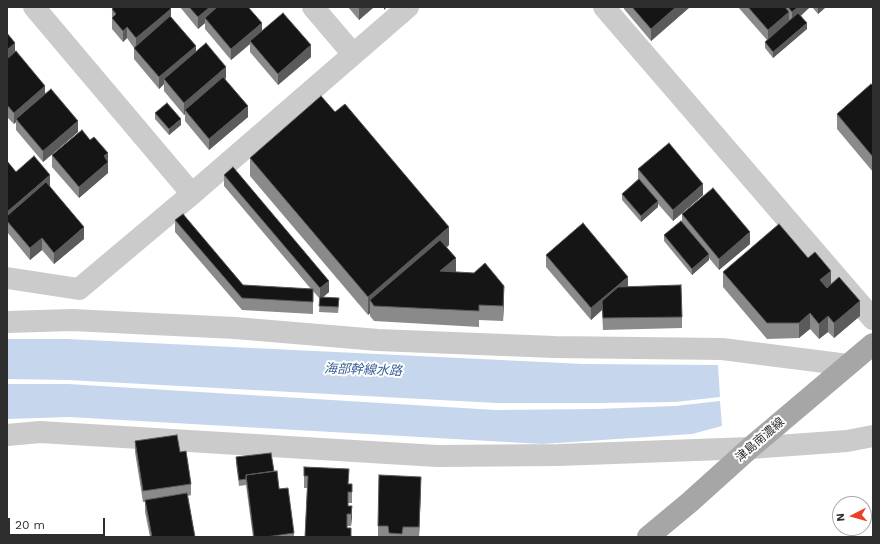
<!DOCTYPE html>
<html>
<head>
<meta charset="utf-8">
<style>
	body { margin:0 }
	#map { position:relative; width:880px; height:544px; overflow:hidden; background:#fff; font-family:"Work Sans",sans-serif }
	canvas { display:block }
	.frame { position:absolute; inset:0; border:8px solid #2e2e2e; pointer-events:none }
	.north { position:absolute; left:832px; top:496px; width:40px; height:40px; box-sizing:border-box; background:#fff; border:1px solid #ababab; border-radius:50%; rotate:264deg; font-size:11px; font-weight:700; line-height:16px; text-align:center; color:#2e2e2e }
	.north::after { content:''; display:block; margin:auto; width:14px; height:18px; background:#eb402a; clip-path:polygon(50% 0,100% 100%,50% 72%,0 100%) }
	.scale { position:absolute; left:8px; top:518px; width:97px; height:18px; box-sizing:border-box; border:2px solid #2e2e2e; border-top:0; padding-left:5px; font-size:12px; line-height:14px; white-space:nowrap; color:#2e2e2e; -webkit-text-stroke:3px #fff; paint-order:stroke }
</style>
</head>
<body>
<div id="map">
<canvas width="880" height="544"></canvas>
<div class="frame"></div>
<div class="north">N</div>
<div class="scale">20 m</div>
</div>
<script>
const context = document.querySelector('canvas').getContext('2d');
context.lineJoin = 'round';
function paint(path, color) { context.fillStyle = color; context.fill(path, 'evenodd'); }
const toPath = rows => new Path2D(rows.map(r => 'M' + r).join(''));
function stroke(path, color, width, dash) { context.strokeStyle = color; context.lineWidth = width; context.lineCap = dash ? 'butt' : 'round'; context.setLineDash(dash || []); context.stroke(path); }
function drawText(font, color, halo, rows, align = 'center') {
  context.font = font + ' "Work Sans","Noto Sans JP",sans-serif'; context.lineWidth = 4; context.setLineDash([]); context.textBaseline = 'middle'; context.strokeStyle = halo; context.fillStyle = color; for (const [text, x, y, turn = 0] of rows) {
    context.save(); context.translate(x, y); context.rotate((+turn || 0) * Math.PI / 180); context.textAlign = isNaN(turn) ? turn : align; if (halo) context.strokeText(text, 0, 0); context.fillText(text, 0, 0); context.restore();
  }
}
const water = toPath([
	[7,339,67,339,583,364,718,365,720,397,675,402,595,403,496,403,68,380,7,379],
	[7,384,68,384,496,410,596,409,675,406,720,401,722,426,692,434,542,444,69,417,7,419]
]);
const minor = toPath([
	[34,7,192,194],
	[313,7,353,54],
	[604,7,873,319],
	[7,278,79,289,192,194,408,7],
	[7,322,72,320,235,328,378,340,554,347,722,349,848,365],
	[7,435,40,432,437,456,559,455,750,448,847,441,873,436]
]);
const primary = toPath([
	[648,537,690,502,750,448,873,344]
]);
const wall = toPath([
	[180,7,248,7,262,31,311,57,278,85,250,52,250,44,231,60,205,29,205,23,198,29],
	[348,7,374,7,359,20],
	[624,7,690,7,651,41,624,9],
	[738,7,810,7,801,16,807,29,773,58,765,48,765,42,767,40],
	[812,7,826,7,818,14],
	[112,9,171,17,196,52,226,78,225,80,248,117,209,150,185,121,185,114,184,115,164,91,164,84,159,89,134,59,134,48,127,38,123,42,112,29],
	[7,33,15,51,45,94,78,132,43,162,16,130,16,122,14,124,7,117],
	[873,86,873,172,837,129,837,114],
	[335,112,449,245,447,247,456,272,504,301,503,321,479,320,479,327,374,321,370,316,370,313,368,315,250,176,250,158],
	[155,113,181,125,169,135,155,119],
	[7,155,7,161,16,172,50,186,84,239,54,264,42,250,30,260,7,232],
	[52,155,108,161,108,173,79,198,52,167],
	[638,169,703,195,673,221,658,204,658,207,641,222,622,200,622,194,638,179],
	[224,175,329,292,323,297,339,304,338,313,319,312,320,299,313,291,313,314,242,310,175,232,175,220,243,285,311,289,224,186],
	[682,214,750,244,719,270,709,258,709,260,692,275,664,241,664,235,682,222],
	[546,255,628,286,682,317,682,328,603,330,602,310,591,320,546,267],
	[723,272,831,284,860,316,834,338,828,332,819,339,810,329,799,338,767,339,723,287],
	[135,441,180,452,191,484,191,495,188,496,195,537,150,537,145,512,145,502,143,502,135,452],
	[236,457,274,471,294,533,294,537,253,537,246,485,239,486,236,463],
	[304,467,349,484,352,484,352,503,348,503,348,506,352,506,351,526,347,526,347,528,351,537,305,537,307,488,304,488],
	[421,488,419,537,378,537,378,526]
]);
const shadedWall = toPath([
	[210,7,223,7,205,18,205,23,198,29,198,17],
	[361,7,374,7,359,20,359,8],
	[384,7,387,7,384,10],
	[676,7,690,7,651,41,651,29],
	[798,7,810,7,792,23,792,12],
	[818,7,826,7,818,14],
	[171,9,171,21,136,50,136,38],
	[789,12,789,23,768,41,768,30],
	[262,23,262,34,250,41,250,44,231,60,231,49],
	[807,23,807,29,773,58,773,52],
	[127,27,127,38,123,42,123,31],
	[15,43,15,55,7,62,7,50],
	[311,45,311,57,278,85,278,74],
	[196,46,196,57,164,79,164,84,159,89,159,77],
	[226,67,226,78,187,112,185,110,185,114,184,115,184,103],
	[45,86,45,97,16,119,16,122,14,124,14,113],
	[248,106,248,117,209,150,209,139],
	[181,119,181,125,169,135,169,129],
	[78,121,78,132,43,162,43,151],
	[108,153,108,173,79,198,79,187,104,156],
	[50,175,50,186,7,221,7,212],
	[703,184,703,195,673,221,673,210],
	[658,201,658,207,641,222,641,216],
	[84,227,84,239,54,264,54,253],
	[449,227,449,245,378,306,370,300,370,313,368,315,368,297],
	[750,232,750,244,719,270,719,259],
	[42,238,42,250,30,260,30,248],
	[709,254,709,260,692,275,692,269],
	[456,258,456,273,440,271],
	[831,271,831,286,820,295,820,280],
	[628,277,628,288,602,301,602,310,591,320,591,308],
	[329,281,329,292,320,300,320,288],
	[504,286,504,301,503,321,503,306],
	[860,301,860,316,834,338,834,323],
	[810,313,810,329,799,338,799,323],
	[828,316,828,332,819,339,819,324],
	[421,477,421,488,419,537,419,527],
	[352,506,352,518,351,526,351,514]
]);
const building = toPath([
	[114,7,169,7,171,9,136,38,127,27,123,31,112,18,116,14,112,9,114,7],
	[189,7,210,7,198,17,189,7],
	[217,7,248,7,262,23,231,49,205,18,217,7],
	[632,7,676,7,651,29,632,7],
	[748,7,785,7,789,12,768,30,748,7],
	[788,7,798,7,792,12,788,7],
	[283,13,311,45,278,74,250,41,283,13],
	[798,13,807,23,773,52,765,42,798,13],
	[170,16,196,46,159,77,134,48,170,16],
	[7,33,15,43,7,50,7,33],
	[206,43,226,67,184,103,164,79,206,43],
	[16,51,45,86,14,113,7,105,7,59,16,51],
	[223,77,248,106,209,139,185,110,223,77],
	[871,84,873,86,873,157,837,114,871,84],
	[51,89,78,121,43,151,16,119,51,89],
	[321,96,335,112,345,104,449,227,368,297,250,158,321,96],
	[167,103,181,119,169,129,155,113,167,103],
	[82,130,90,140,94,137,108,153,104,156,108,162,79,187,52,155,82,130],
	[669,143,703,184,673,210,638,169,669,143],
	[34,156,50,175,7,212,7,161,16,172,34,156],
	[233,167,329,281,320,288,224,175,233,167],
	[639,179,658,201,641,216,622,194,639,179],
	[46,182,84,227,54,253,42,238,30,248,7,221,7,216,46,182],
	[713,188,750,232,719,259,682,214,713,188],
	[183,214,243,285,313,289,313,302,242,298,175,220,183,214],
	[681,221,709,254,692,269,664,235,681,221],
	[583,223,628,277,591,308,546,255,583,223],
	[779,224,808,258,815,252,831,271,820,280,827,288,839,277,860,301,834,323,828,316,819,324,810,313,799,323,767,323,723,272,779,224],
	[440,240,456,258,440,271,474,273,485,263,504,286,503,306,479,305,479,311,374,306,370,300,440,240],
	[681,285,682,317,603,318,602,301,618,287,681,285],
	[320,297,339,298,338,307,319,306,320,297],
	[177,435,180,452,186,451,191,484,143,491,135,441,177,435],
	[271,453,274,471,246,475,246,479,239,480,236,457,271,453],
	[304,467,349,469,348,484,352,484,352,492,348,492,348,506,352,506,351,514,347,514,347,528,351,528,351,537,305,537,308,476,304,476,304,467],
	[277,471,279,489,288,488,294,533,266,537,254,537,246,475,277,471],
	[379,475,421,477,419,527,403,527,402,534,389,533,388,526,378,526,379,475],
	[187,493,195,537,152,537,145,500,187,493]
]);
const streetNames = [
	["津島南濃線",760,440,-41]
];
const waterNames = [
	["海部幹線水路",363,370,2]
];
paint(water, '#c6d6ed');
stroke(minor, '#cbcbcb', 22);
stroke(primary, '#a6a6a6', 22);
paint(wall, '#8a8a8a');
paint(shadedWall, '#5b5b5b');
paint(building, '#151515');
stroke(building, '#5b5b5b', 1);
drawText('12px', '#2e2e2e', '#fff', streetNames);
drawText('italic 13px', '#395f93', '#fff', waterNames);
</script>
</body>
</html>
